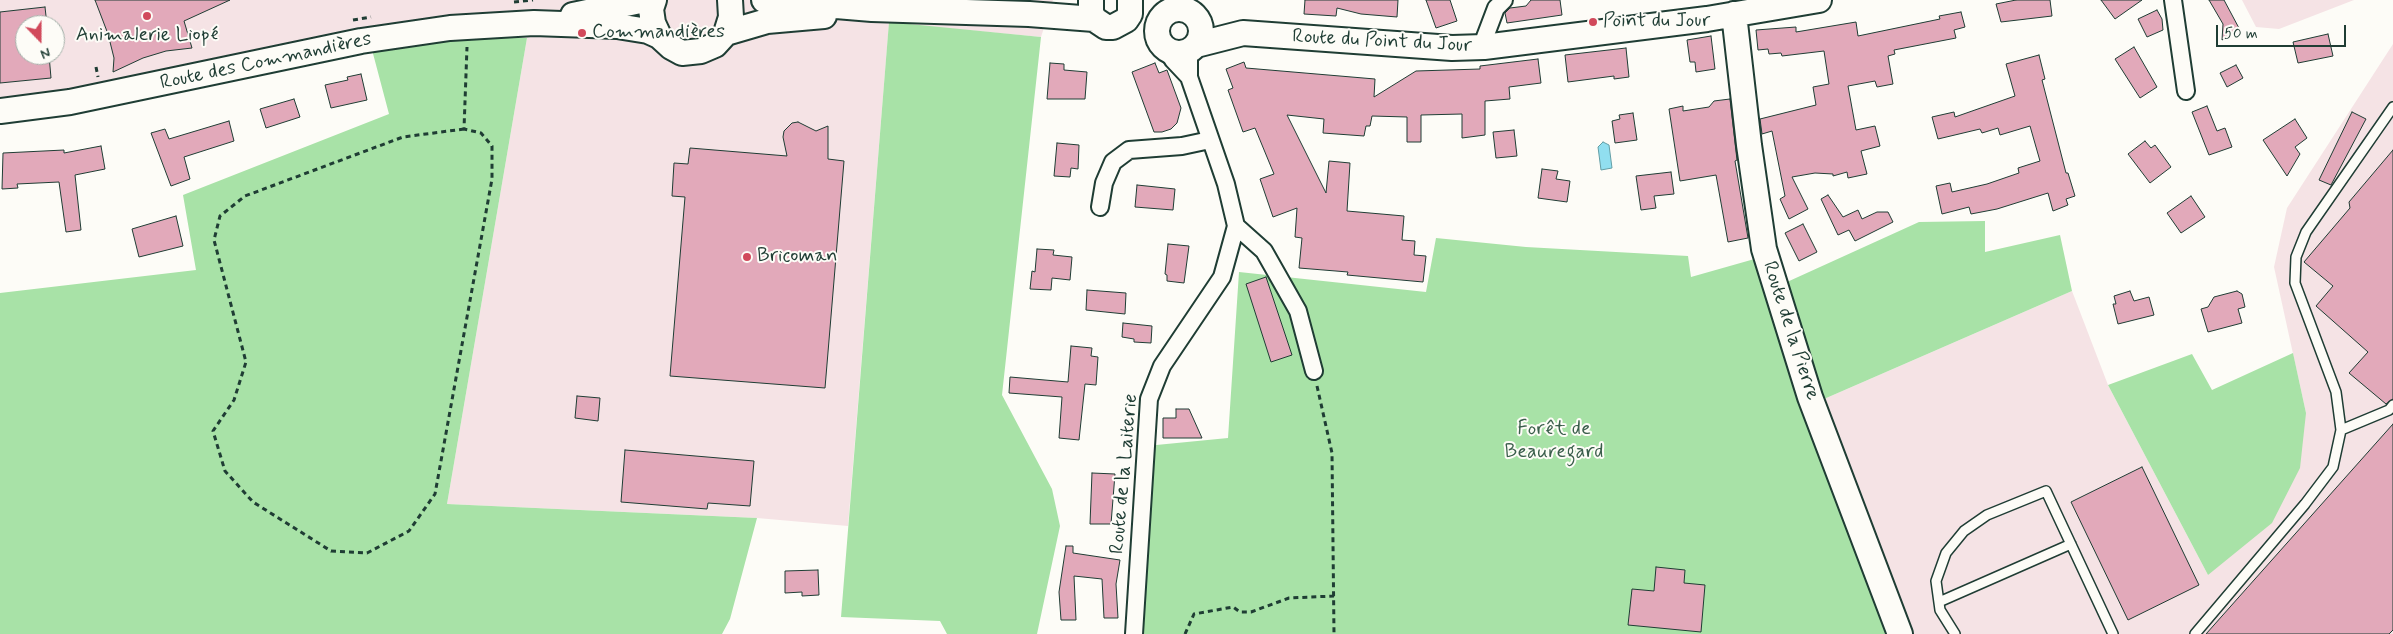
<!DOCTYPE html>
<html>
<head>
<meta charset="utf-8">
<style>
	body { margin:0 }
	#map { position:relative; width:2393px; height:634px; overflow:hidden; background:#fdfcf7; font-family:Mynerve,sans-serif }
	canvas { display:block }
	.north { position:absolute; left:15px; top:15px; width:50px; height:50px; box-sizing:border-box; background:#fdfcf7; border:1px solid #a4b0a9; border-radius:50%; rotate:158deg; font-size:14px; font-weight:700; line-height:20px; text-align:center; color:#1f3d34 }
	.north::after { content:''; display:block; margin:auto; width:18px; height:22px; background:#d1495b; clip-path:polygon(50% 0,100% 100%,50% 72%,0 100%) }
	.scale { position:absolute; left:2216px; top:25px; width:130px; height:22px; box-sizing:border-box; border:2px solid #1f3d34; border-top:0; padding-left:6px; font-size:15px; line-height:18px; white-space:nowrap; color:#1f3d34; -webkit-text-stroke:4px #fdfcf7; paint-order:stroke }
</style>
</head>
<body>
<div id="map">
<canvas width="2393" height="634"></canvas>
<div class="north">N</div>
<div class="scale">50 m</div>
</div>
<script>
const context = document.querySelector('canvas').getContext('2d');
context.lineJoin = 'round';
function paint(path, color) { context.fillStyle = color; context.fill(path, 'evenodd'); }
const toPath = rows => new Path2D(rows.map(r => 'M' + r).join(''));
function stroke(path, color, width, dash) { context.strokeStyle = color; context.lineWidth = width; context.lineCap = dash ? 'butt' : 'round'; context.setLineDash(dash || []); context.stroke(path); }
function drawText(font, color, halo, rows, align = 'center') {
  context.font = font + ' Mynerve,sans-serif'; context.lineWidth = 4; context.setLineDash([]); context.textBaseline = 'middle'; context.strokeStyle = halo; context.fillStyle = color; for (const [text, x, y, turn = 0] of rows) {
    context.save(); context.translate(x, y); context.rotate((+turn || 0) * Math.PI / 180); context.textAlign = isNaN(turn) ? turn : align; if (halo) context.strokeText(text, 0, 0); context.fillText(text, 0, 0); context.restore();
  }
}
const built = toPath([
	[0,0,1053,0,1041,37,889,23,848,526,757,518,447,504,527,38,371,46,101,109,0,116],
	[25,25,55,25,55,55,25,55],
	[2242,0,2354,0,2279,29,2256,27],
	[2393,44,2393,634,1912,634,1877,545,1824,399,2072,291,2108,385,2208,575,2306,413,2274,267,2287,208]
]);
const green = toPath([
	[889,22,1041,37,1002,395,1052,489,1060,526,1037,634,947,634,940,621,841,617],
	[488,37,527,38,447,504,757,518,730,619,722,634,0,634,0,293,196,270,183,195,389,114,371,46],
	[1985,221,1985,252,2060,235,2072,291,1824,399,1877,545,1912,634,1135,634,1146,446,1228,438,1239,272,1426,292,1436,238,1526,247,1688,256,1691,277,1758,258,1765,292,1919,222],
	[2293,353,2306,413,2300,468,2272,523,2208,575,2108,385,2192,354,2212,390]
]);
const water = toPath([
	[1603,142,1609,145,1612,168,1601,170,1598,147,1603,142]
]);
const building = toPath([
	[95,0,230,0,184,21,192,48,166,51,143,58,113,72,114,58,108,34,95,0],
	[1305,0,1398,0,1397,17,1361,14,1337,8,1336,16,1304,14,1305,0],
	[1426,0,1450,0,1457,21,1436,28,1426,0],
	[1531,0,1560,0,1562,15,1507,23,1505,13,1510,8,1526,6,1531,0],
	[2016,0,2050,0,2052,16,2001,22,1996,4,2016,0],
	[2101,0,2142,0,2115,19,2101,0],
	[2209,0,2224,0,2240,30,2222,40,2223,24,2209,0],
	[45,7,47,25,25,25,25,55,49,55,51,78,0,83,0,12,45,7],
	[2157,10,2162,19,2163,30,2147,37,2138,19,2157,10],
	[1961,12,1965,27,1954,30,1956,38,1894,50,1895,54,1888,56,1893,84,1877,87,1875,81,1848,86,1856,130,1875,126,1880,146,1861,151,1867,174,1848,178,1847,172,1833,176,1833,174,1815,173,1792,177,1808,209,1789,219,1780,199,1785,196,1772,131,1762,134,1760,119,1816,105,1813,87,1829,84,1824,51,1782,56,1781,53,1769,54,1768,49,1758,50,1756,30,1796,27,1796,32,1856,22,1858,36,1940,19,1939,16,1961,12],
	[2328,34,2333,56,2298,63,2293,42,2328,34],
	[1711,36,1715,69,1696,72,1695,62,1690,62,1687,40,1711,36],
	[2134,47,2157,87,2140,98,2115,59,2134,47],
	[1626,48,1629,77,1614,79,1614,76,1568,82,1565,55,1626,48],
	[2039,55,2045,79,2042,80,2066,173,2068,173,2075,196,2066,199,2068,205,2053,211,2048,193,1997,209,1971,214,1969,207,1942,214,1936,186,1950,183,1952,192,1987,184,2019,173,2018,168,2040,161,2030,126,2000,135,1998,128,1982,133,1980,129,1938,139,1932,117,1954,112,1955,117,2015,96,2006,64,2039,55],
	[1538,59,1541,83,1509,87,1510,99,1485,101,1485,135,1462,138,1462,114,1421,115,1421,142,1407,142,1407,117,1372,116,1370,126,1366,126,1364,136,1323,133,1324,119,1287,115,1326,193,1329,161,1350,163,1347,211,1404,216,1402,240,1415,241,1414,255,1426,256,1423,282,1347,275,1348,272,1299,268,1302,238,1295,237,1297,208,1273,217,1260,179,1274,174,1255,128,1243,132,1228,90,1233,88,1226,69,1244,62,1246,68,1375,79,1374,97,1416,71,1480,69,1480,66,1538,59],
	[1050,63,1064,64,1064,70,1087,72,1085,99,1047,99,1050,63],
	[1155,63,1159,73,1167,70,1181,108,1177,123,1171,129,1162,132,1154,132,1132,72,1155,63],
	[2236,65,2243,78,2227,87,2220,73,2236,65],
	[361,74,367,100,331,108,325,85,348,80,347,77,361,74],
	[294,99,300,117,266,128,260,109,294,99],
	[1730,99,1737,160,1735,161,1748,238,1728,242,1716,175,1680,181,1669,109,1683,106,1683,111,1709,107,1714,101,1730,99],
	[2207,106,2217,131,2225,128,2232,147,2209,155,2192,112,2207,106],
	[2352,112,2366,119,2331,185,2319,180,2352,112],
	[1633,113,1637,140,1615,143,1612,121,1620,119,1619,115,1633,113],
	[2295,119,2307,138,2295,147,2300,154,2287,176,2263,140,2295,119],
	[229,121,234,141,184,157,190,179,171,186,151,133,165,129,169,139,229,121],
	[798,122,816,131,828,126,828,159,844,161,825,388,670,376,685,197,672,196,674,163,688,164,690,148,787,156,783,137,784,131,792,123,798,122],
	[1514,130,1517,156,1496,158,1493,132,1514,130],
	[2145,141,2151,148,2155,145,2171,167,2150,183,2128,154,2145,141],
	[1057,143,1079,145,1078,169,1071,168,1070,177,1054,176,1057,143],
	[101,146,105,169,75,175,81,230,66,232,59,182,17,184,18,188,2,189,3,153,64,150,64,153,101,146],
	[2393,150,2393,399,2386,404,2349,373,2368,352,2316,306,2333,286,2304,262,2350,208,2349,202,2393,150],
	[1542,169,1558,171,1556,179,1570,181,1567,202,1538,198,1542,169],
	[1671,172,1674,194,1654,196,1656,208,1641,210,1636,176,1671,172],
	[1137,185,1175,189,1173,210,1135,207,1137,185],
	[1828,195,1843,217,1858,210,1862,219,1877,212,1888,212,1893,222,1855,241,1849,230,1838,235,1821,199,1828,195],
	[2191,196,2205,217,2181,233,2167,213,2191,196],
	[176,216,183,246,139,257,132,229,176,216],
	[1803,224,1817,252,1799,261,1785,233,1803,224],
	[1168,244,1189,246,1184,283,1167,281,1167,275,1165,274,1168,244],
	[1037,249,1054,250,1053,255,1072,257,1070,280,1052,278,1051,290,1030,289,1032,271,1035,272,1037,249],
	[1266,277,1292,355,1271,362,1246,284,1266,277],
	[1087,290,1126,293,1125,314,1086,310,1087,290],
	[2130,291,2134,301,2149,297,2154,315,2118,324,2113,304,2116,304,2114,296,2130,291],
	[2237,291,2242,294,2245,307,2238,309,2242,323,2208,332,2201,309,2208,307,2214,297,2237,291],
	[1123,323,1152,326,1151,343,1134,342,1134,339,1122,337,1123,323],
	[1071,346,1092,348,1091,356,1098,357,1096,385,1085,384,1079,440,1059,438,1062,397,1009,393,1010,377,1068,382,1071,346],
	[577,396,600,398,598,421,575,418,577,396],
	[1176,409,1189,409,1202,438,1163,438,1163,418,1176,418,1176,409],
	[2393,424,2393,630,2389,634,2206,634,2393,424],
	[625,450,754,461,750,506,708,503,707,509,621,502,625,450],
	[2142,467,2199,585,2128,620,2071,502,2142,467],
	[1092,473,1115,474,1111,524,1090,524,1092,473],
	[1066,546,1073,546,1073,553,1120,560,1116,584,1118,618,1104,618,1102,579,1074,576,1076,620,1061,620,1059,592,1066,546],
	[1656,567,1685,570,1684,583,1705,585,1701,632,1628,625,1632,589,1654,591,1656,567],
	[818,570,819,595,802,596,802,592,785,593,785,571,818,570]
]);
const path = toPath([
	[514,2,533,0],
	[353,20,371,17],
	[96,67,98,77],
	[464,129,403,137,245,196,220,216,214,240,246,362,234,400,213,431,225,471,253,502,331,551,367,553,409,531,435,494,492,179,492,146,481,133,464,129,467,47],
	[1317,386,1332,453,1334,634],
	[1185,634,1194,614,1233,607,1240,612,1251,612,1289,598,1334,596]
]);
const lane = toPath([
	[2341,430,2389,410,2393,405],
	[1939,602,2071,544],
	[1955,634,1940,610,1936,581,1946,553,1964,531,1987,515,2046,491,2113,634],
	[2195,634,2305,504,2333,467,2341,430,2336,392,2295,283,2296,257,2306,232,2393,107]
]);
const street = toPath([
	[2173,0,2186,91],
	[1484,47,1485,37,1496,8,1504,0],
	[1167,50,1173,60,1189,77],
	[1100,207,1104,183,1113,162,1129,150,1182,146,1210,140],
	[1236,226,1264,251,1298,311,1314,371],
	[1134,634,1149,399,1162,366,1222,277,1236,226,1226,184,1189,77,1189,51]
]);
const secondary = toPath([
	[654,0,651,9,653,23,659,36,671,47,682,53,701,51,715,45,726,33,731,17,730,0],
	[764,0,872,9,1029,14,1094,19],
	[1091,0,1091,12,1094,19,1106,27,1113,27,1126,20,1130,14,1130,0],
	'1157 31a22 22 0 1 1 44 0a22 22 0 1 1-44 0Z',
	[1734,14,1749,145,1764,249,1810,397,1900,634],
	[573,15,645,0],
	[726,33,767,21,824,16],
	[1196,45,1243,33,1452,48,1484,47,1707,19,1819,0],
	[0,111,70,102,361,41,450,28,534,23,617,26,648,31,659,36]
]);
const markers = [
	[147,16,5,"#d1495b"],
	[1593,22,5,"#d1495b"],
	[582,33,5,"#d1495b"],
	[747,257,5,"#d1495b"]
];
const poiNames = [
	["Point du Jour",1603,22],
	["Commandières",592,33],
	["Animalerie Liopé",147,36,"center"],
	["Bricoman",757,257]
];
const streetNames = [
	["Route du Point du Jour",1382,42,3],
	["Route des Commandières",266,62,-12],
	["Route de la Pierre",1790,331,72],
	["Route de la Laiterie",1125,474,-85]
];
const parkNames = [
	["Forêt de",1554,430],
	["Beauregard",1554,453]
];
paint(built, '#f5e3e5');
paint(green, '#a8e2a7');
paint(water, '#91dff0');
stroke(water, '#639ea5', 1);
paint(building, '#e2a9ba');
stroke(building, '#1f3d34', 1);
stroke(lane, '#1f3d34', 12);
stroke(street, '#1f3d34', 20);
stroke(secondary, '#1f3d34', 28);
stroke(path, '#1f3d34', 3, [5, 4]);
stroke(lane, '#fdfcf7', 9);
stroke(street, '#fdfcf7', 16);
stroke(secondary, '#fdfcf7', 24);
for (const [x, y, r, color] of markers) { const dot = new Path2D(); dot.arc(x, y, r, 0, 2 * Math.PI); context.fillStyle = color; context.fill(dot); stroke(dot, '#fdfcf7', 2); }
drawText('20px', '#1f3d34', '#fdfcf7', poiNames, 'left');
drawText('20px', '#1f3d34', '#fdfcf7', streetNames);
drawText('20px', '#3a5e4b', '#fdfcf7', parkNames);
</script>
</body>
</html>
